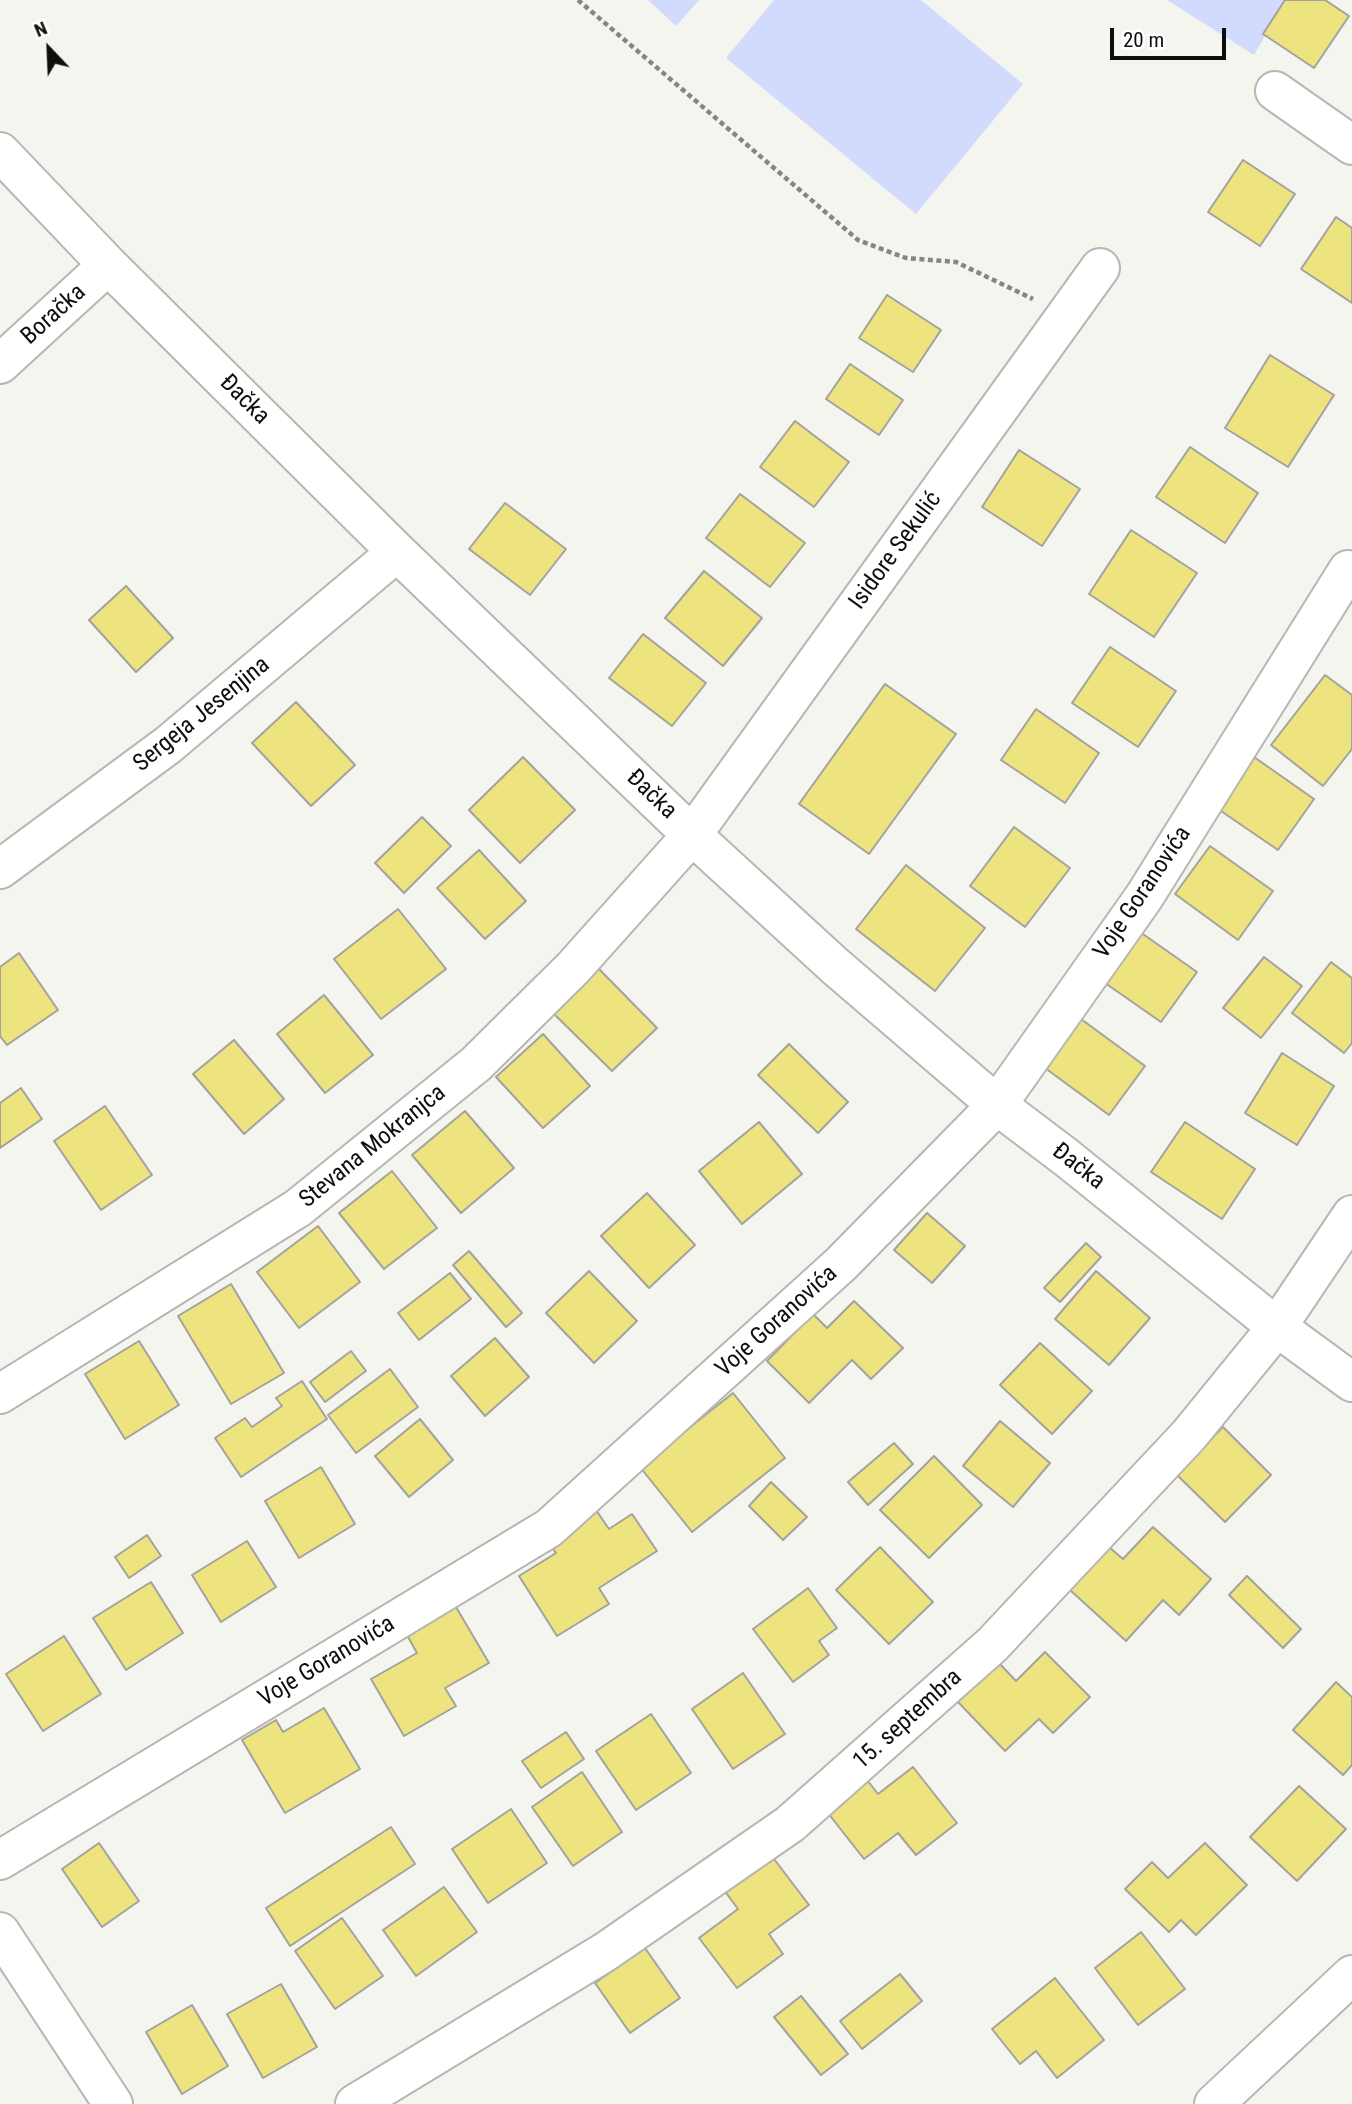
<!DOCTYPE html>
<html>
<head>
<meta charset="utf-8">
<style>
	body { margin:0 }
	#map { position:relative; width:1352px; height:2104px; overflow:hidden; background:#f5f5f0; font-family:"Roboto Condensed",sans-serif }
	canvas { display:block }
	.north { position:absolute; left:14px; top:14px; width:70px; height:70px; -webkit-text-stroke:5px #fff; paint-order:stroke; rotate:337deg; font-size:19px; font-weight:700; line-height:28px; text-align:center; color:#0e0e0d }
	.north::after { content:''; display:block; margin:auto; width:24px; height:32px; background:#0e0e0d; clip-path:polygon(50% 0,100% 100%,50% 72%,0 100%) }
	.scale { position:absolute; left:1110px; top:28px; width:116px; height:32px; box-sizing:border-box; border:4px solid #0e0e0d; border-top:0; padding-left:9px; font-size:21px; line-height:24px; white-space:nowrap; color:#0e0e0d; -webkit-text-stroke:5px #fff; paint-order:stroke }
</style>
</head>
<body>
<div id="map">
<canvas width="1352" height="2104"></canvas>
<div class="north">N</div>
<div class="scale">20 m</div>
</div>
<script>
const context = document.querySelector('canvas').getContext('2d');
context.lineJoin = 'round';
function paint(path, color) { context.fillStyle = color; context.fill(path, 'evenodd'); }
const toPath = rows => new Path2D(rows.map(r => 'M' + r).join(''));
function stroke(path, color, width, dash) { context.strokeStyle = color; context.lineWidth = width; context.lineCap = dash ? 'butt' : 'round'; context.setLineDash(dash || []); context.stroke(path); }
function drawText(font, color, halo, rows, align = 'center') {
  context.font = font + ' "Roboto Condensed",sans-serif'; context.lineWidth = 5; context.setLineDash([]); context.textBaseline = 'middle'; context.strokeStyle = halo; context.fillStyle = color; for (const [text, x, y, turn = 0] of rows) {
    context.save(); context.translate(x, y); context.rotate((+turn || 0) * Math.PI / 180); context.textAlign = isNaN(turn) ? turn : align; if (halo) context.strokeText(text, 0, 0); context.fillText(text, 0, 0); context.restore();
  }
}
const green = toPath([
	[648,0,699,0,676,26],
	[774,0,921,0,1023,84,916,214,726,58],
	[1167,0,1286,0,1254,55]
]);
const building = toPath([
	[1285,0,1325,0,1349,16,1314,68,1263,34,1285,0],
	[1243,160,1295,194,1260,246,1208,212,1243,160],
	[1336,217,1352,228,1352,303,1301,269,1336,217],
	[887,295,941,330,913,372,859,338,887,295],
	[1270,355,1334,395,1288,467,1225,428,1270,355],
	[850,364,903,400,879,435,826,399,850,364],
	[795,421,849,462,814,507,760,467,795,421],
	[1190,447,1258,493,1225,543,1156,497,1190,447],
	[1019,450,1080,489,1042,546,982,507,1019,450],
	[740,494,805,543,770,587,706,538,740,494],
	[505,503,566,549,530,595,469,549,505,503],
	[1131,530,1197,573,1154,637,1089,594,1131,530],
	[704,571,762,618,723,666,665,618,704,571],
	[126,586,173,638,136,672,89,620,126,586],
	[643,634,706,683,672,726,609,678,643,634],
	[1110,647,1176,691,1138,747,1072,703,1110,647],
	[1325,675,1352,695,1352,749,1323,786,1271,745,1325,675],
	[885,684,956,734,869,854,799,804,885,684],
	[296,702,355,765,311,806,252,743,296,702],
	[1036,709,1099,753,1065,803,1001,760,1036,709],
	[523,757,575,810,520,863,469,810,523,757],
	[1254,757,1314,799,1278,850,1218,809,1254,757],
	[422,817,451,846,404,893,375,863,422,817],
	[1014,827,1070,868,1025,927,970,886,1014,827],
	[1210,846,1273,891,1238,940,1175,894,1210,846],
	[479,850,526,901,485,939,437,888,479,850],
	[906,865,985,928,935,991,856,929,906,865],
	[398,909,446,969,381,1019,334,959,398,909],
	[1140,932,1197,972,1161,1022,1105,983,1140,932],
	[19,953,58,1010,7,1045,0,1036,0,967,19,953],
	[1264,957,1302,986,1261,1038,1223,1008,1264,957],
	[1331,962,1352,978,1352,1043,1344,1053,1292,1013,1331,962],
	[598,968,657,1028,612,1071,553,1013,598,968],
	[324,995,373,1055,325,1093,277,1034,324,995],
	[1081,1019,1145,1066,1109,1115,1045,1068,1081,1019],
	[543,1034,590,1086,543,1128,496,1077,543,1034],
	[234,1040,284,1099,244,1134,193,1074,234,1040],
	[789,1044,848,1102,818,1133,758,1075,789,1044],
	[1282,1053,1334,1086,1297,1145,1245,1113,1282,1053],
	[21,1088,42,1119,0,1148,0,1103,21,1088],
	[105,1106,152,1175,101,1210,54,1141,105,1106],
	[465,1111,514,1168,461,1213,412,1155,465,1111],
	[759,1122,802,1174,742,1224,699,1171,759,1122],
	[1185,1122,1255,1169,1222,1219,1151,1172,1185,1122],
	[392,1171,437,1228,384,1269,339,1213,392,1171],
	[647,1193,695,1245,649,1288,601,1236,647,1193],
	[927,1213,965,1246,932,1283,894,1250,927,1213],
	[318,1226,360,1282,299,1328,257,1272,318,1226],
	[1086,1243,1101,1257,1060,1302,1044,1288,1086,1243],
	[469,1251,522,1313,506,1327,453,1265,469,1251],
	[589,1271,637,1321,594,1363,546,1313,589,1271],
	[1096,1271,1150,1318,1109,1365,1055,1319,1096,1271],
	[450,1273,471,1299,419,1340,398,1313,450,1273],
	[231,1284,284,1373,231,1404,178,1316,231,1284],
	[854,1301,903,1348,871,1379,852,1360,809,1403,767,1361,813,1314,827,1328,854,1301],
	[495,1338,529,1377,485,1416,451,1376,495,1338],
	[139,1341,179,1405,125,1439,85,1374,139,1341],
	[1040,1343,1092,1391,1052,1434,1000,1385,1040,1343],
	[351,1351,366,1371,325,1402,310,1382,351,1351],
	[390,1369,418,1407,356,1453,328,1415,390,1369],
	[302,1381,327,1419,241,1477,215,1438,245,1418,252,1427,282,1406,276,1398,302,1381],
	[733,1393,785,1458,692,1532,640,1467,733,1393],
	[420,1419,453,1460,409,1497,375,1456,420,1419],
	[1000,1421,1050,1463,1013,1507,963,1466,1000,1421],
	[1223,1427,1271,1475,1225,1522,1176,1474,1223,1427],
	[894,1443,913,1464,868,1505,848,1482,894,1443],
	[934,1456,982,1505,929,1558,880,1510,934,1456],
	[321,1467,355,1524,299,1558,265,1501,321,1467],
	[771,1482,807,1517,783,1540,749,1506,771,1482],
	[596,1510,609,1529,632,1514,657,1551,599,1588,609,1604,557,1636,519,1576,556,1553,548,1541,596,1510],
	[1153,1527,1211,1579,1179,1615,1163,1600,1126,1641,1070,1590,1109,1547,1123,1559,1153,1527],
	[147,1535,161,1556,129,1578,115,1557,147,1535],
	[247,1541,276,1587,221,1622,192,1575,247,1541],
	[880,1547,933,1602,889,1644,836,1590,880,1547],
	[1247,1576,1301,1629,1283,1648,1229,1595,1247,1576],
	[151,1582,183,1633,126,1670,93,1618,151,1582],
	[808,1588,837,1628,819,1641,829,1655,793,1682,753,1629,808,1588],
	[456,1607,489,1663,445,1688,456,1706,404,1736,371,1679,417,1653,407,1635,456,1607],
	[64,1636,101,1694,43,1731,6,1674,64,1636],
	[1045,1652,1090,1697,1053,1733,1039,1719,1005,1751,958,1702,999,1663,1016,1681,1045,1652],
	[743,1673,785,1734,733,1769,692,1709,743,1673],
	[1336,1682,1352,1697,1352,1765,1343,1775,1293,1730,1336,1682],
	[324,1708,360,1769,285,1813,242,1740,276,1720,283,1732,324,1708],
	[651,1714,691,1773,636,1810,596,1751,651,1714],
	[566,1732,584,1759,541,1788,522,1761,566,1732],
	[913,1767,957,1823,916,1855,898,1833,864,1859,824,1808,864,1776,878,1794,913,1767],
	[582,1772,622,1832,573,1866,532,1807,582,1772],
	[1299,1786,1346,1829,1297,1881,1250,1837,1299,1786],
	[511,1809,547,1863,488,1903,452,1849,511,1809],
	[391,1827,415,1864,290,1946,266,1908,391,1827],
	[99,1843,139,1901,102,1927,62,1869,99,1843],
	[1205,1843,1247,1885,1196,1935,1181,1920,1169,1932,1125,1889,1152,1862,1168,1878,1205,1843],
	[768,1851,809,1905,769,1934,783,1954,737,1988,699,1938,738,1909,721,1886,768,1851],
	[444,1887,477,1932,416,1976,383,1930,444,1887],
	[342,1918,383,1976,335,2009,295,1951,342,1918],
	[1141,1932,1185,1989,1138,2025,1095,1968,1141,1932],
	[645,1948,680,1998,630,2033,595,1983,645,1948],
	[900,1974,922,2001,862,2049,840,2021,900,1974],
	[1055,1978,1104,2040,1057,2078,1036,2051,1020,2064,992,2029,1055,1978],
	[281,1984,317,2047,263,2078,227,2014,281,1984],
	[801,1996,848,2054,821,2075,774,2017,801,1996],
	[192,2005,228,2066,182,2094,146,2032,192,2005]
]);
const path = toPath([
	[578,0,858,240,906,258,956,262,1033,299]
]);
const minor = toPath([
	[1275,91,1352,145],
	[0,152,108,265,397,552,692,835,835,966,997,1105,1067,1158,1277,1327,1352,1382],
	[0,364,108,265],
	[0,869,168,745,397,552],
	[0,1394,298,1208,476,1064,573,968,692,835,1100,268],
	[0,1860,549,1528,841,1264,997,1105,1144,897,1348,570],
	[0,1932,113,2104],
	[355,2104,605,1952,790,1824,992,1645,1189,1435,1277,1327,1352,1215]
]);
const tertiary = toPath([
	[1214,2104,1352,1975]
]);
const streetNames = [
	["Boračka",54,315,-42],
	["Đačka",244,400,45],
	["Isidore Sekulić",896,551,-54],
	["Sergeja Jesenjina",202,715,-39],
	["Đačka",651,795,44],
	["Voje Goranovića",1143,893,-56],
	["Stevana Mokranjca",373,1147,-39],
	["Đačka",1078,1167,38],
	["Voje Goranovića",777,1322,-42],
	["Voje Goranovića",327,1662,-31],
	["15. septembra",908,1720,-42]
];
paint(green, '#d2dafd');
paint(building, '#ede37f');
stroke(building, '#a3a29e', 2);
stroke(minor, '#b7b6b2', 42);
stroke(tertiary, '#b7b6b2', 42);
stroke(path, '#858582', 4.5, [5, 3.5]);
stroke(minor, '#fff', 38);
stroke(tertiary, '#fff', 38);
drawText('24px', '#0e0e0d', '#fff', streetNames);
</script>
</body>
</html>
